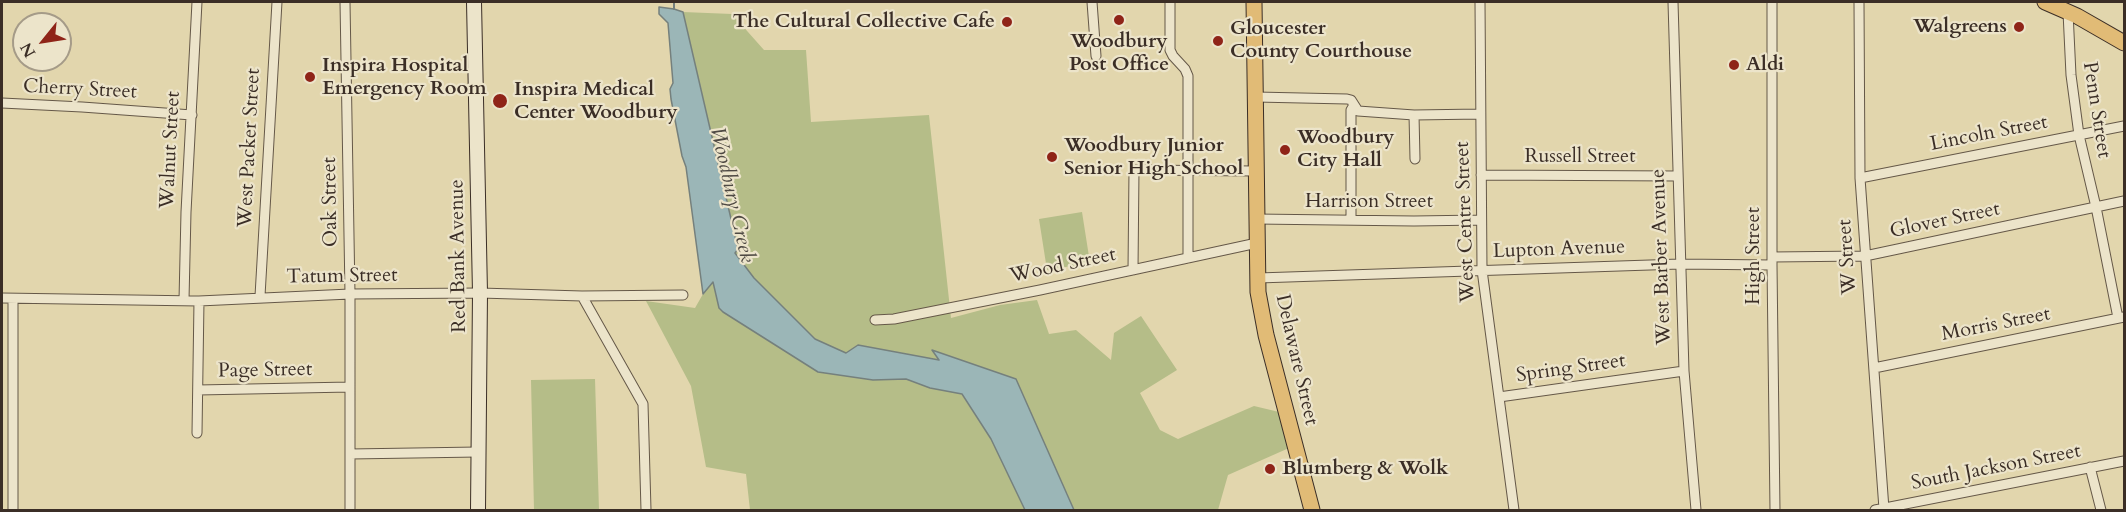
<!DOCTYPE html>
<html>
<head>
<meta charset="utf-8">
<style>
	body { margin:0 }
	#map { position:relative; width:2126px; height:512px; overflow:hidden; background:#e2d6ad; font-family:Cardo,serif }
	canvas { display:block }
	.frame { position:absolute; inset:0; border:3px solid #3b2e26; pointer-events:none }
	.north { position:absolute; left:12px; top:12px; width:60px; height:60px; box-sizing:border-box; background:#ece4ca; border:2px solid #a59b88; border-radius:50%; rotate:240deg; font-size:16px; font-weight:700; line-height:24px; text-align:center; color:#3b2e26 }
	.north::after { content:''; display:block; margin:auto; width:21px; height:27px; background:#8f2418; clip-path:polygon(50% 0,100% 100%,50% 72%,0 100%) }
</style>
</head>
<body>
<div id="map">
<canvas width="2126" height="512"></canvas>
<div class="frame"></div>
<div class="north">N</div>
</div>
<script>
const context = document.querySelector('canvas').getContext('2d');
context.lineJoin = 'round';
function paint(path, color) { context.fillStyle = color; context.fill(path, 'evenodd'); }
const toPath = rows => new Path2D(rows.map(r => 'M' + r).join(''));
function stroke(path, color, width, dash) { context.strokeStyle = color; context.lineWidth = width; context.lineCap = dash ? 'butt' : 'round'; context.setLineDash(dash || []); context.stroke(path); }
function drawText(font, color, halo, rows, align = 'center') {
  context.font = font + ' Cardo,serif'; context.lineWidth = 4.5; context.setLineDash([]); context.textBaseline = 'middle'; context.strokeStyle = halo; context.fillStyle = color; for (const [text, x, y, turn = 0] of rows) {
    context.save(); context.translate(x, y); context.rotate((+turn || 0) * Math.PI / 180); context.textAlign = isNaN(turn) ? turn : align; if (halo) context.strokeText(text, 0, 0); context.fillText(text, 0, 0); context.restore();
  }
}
const green = toPath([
	[683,12,732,14,764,50,806,50,811,122,929,115,951,318,1000,305,1037,300,1049,334,1076,330,1111,360,1114,333,1141,316,1177,370,1140,393,1160,430,1178,439,1254,406,1279,412,1289,448,1228,475,1218,510,1074,510,1067,493,933,351,991,439,1025,510,750,510,746,474,706,467,691,386,646,301,695,308,703,294,738,249],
	[1082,212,1090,263,1047,270,1039,219],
	[595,379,599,510,534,510,531,380]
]);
const water = toPath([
	[659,7,674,9,683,12,738,249,735,253,754,278,815,339,846,353,858,345,939,360,932,350,1016,379,1074,510,1025,510,991,439,962,394,930,388,906,379,873,380,818,372,723,312,719,308,713,282,703,294,686,167,682,156,671,99,670,89,673,83,668,23,659,14,659,7]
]);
const stream = toPath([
	[674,2,674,9]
]);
const street = toPath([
	[345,2,350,294,350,510],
	[1092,2,1096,56],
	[1170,2,1170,50,1173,56,1185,69,1188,76,1188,258],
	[1480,2,1482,270,1514,510],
	[1673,2,1684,371,1696,510],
	[1772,2,1772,265,1775,510],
	[1859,2,1860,178,1884,509],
	[2068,12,2071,75,2079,135,2096,207,2118,318],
	[1256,97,1347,99,1351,100,1358,111,1414,115,1480,114],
	[2,103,82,107,192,115],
	[1414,115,1415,159],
	[1481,175,1678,176],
	[1860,178,2124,126],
	[1256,219,1414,221,1481,220],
	[1351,220,1351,110,1354,105],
	[1772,257,1865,256,2124,201],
	[1133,270,1134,170,1256,171],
	[1258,278,1680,264,1772,265],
	[260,296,277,2],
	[582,296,643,404,646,510],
	[2,298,199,301,350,294,480,293,582,296,683,295],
	[184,300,186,212,197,2],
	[875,320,894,319,1040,290,1257,243],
	[1874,368,2124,317],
	[198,390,350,387],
	[1499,397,1684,371],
	[197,433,199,301],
	[350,454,478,452],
	[2090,467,2101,510],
	[13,510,13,299],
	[1875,510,2124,461]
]);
const secondary = toPath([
	[474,2,480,293,478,510]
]);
const primary = toPath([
	[1254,2,1258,292,1266,335,1312,510],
	[2045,2,2077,16,2124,43]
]);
const markers = [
	[1119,20,6,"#8f2418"],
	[1007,22,6,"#8f2418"],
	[2019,27,6,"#8f2418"],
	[1218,41,6,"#8f2418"],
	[1734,65,6,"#8f2418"],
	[310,77,6,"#8f2418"],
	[500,101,8,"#8f2418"],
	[1285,150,6,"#8f2418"],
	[1052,157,6,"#8f2418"],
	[1270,469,6,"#8f2418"]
];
const poiNames = [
	["The Cultural Collective Cafe",995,22,"right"],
	["Walgreens",2007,27,"right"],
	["Gloucester",1230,29],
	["County Courthouse",1230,52],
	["Woodbury",1119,42,"center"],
	["Post Office",1119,65,"center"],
	["Aldi",1746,65],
	["Inspira Hospital",322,66],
	["Emergency Room",322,89],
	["Inspira Medical",514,90],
	["Center Woodbury",514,113],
	["Woodbury",1297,138],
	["City Hall",1297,161],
	["Woodbury Junior",1064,146],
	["Senior High School",1064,169],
	["Blumberg & Wolk",1282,469]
];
const streetNames = [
	["Cherry Street",80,90,3],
	["Penn Street",2096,110,81],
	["Lincoln Street",1989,134,-11],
	["West Packer Street",250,148,-87],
	["Walnut Street",171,150,-87],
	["Russell Street",1580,157],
	["Oak Street",331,202,-91],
	["Harrison Street",1369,202],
	["Glover Street",1945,221,-12],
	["West Centre Street",1466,222,-92],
	["Lupton Avenue",1559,250,-2],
	["Red Bank Avenue",459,256,-91],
	["High Street",1754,256,-90],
	["West Barber Avenue",1662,257,-92],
	["W Street",1848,257,-94],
	["Wood Street",1063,266,-12],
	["Tatum Street",342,277,-1],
	["Morris Street",1996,325,-11],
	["Delaware Street",1296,360,77],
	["Spring Street",1571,369,-8],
	["Page Street",265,371,-1],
	["South Jackson Street",1996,468,-11]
];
const waterNames = [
	["Woodbury Creek",731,195,77]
];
paint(green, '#b5bd88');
paint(water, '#9bb6b7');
stroke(water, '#75807d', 1.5);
stroke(stream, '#75807d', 2);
stroke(street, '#655848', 11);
stroke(secondary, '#3b2e26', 16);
stroke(primary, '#3b2e26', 17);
stroke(street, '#ece4ca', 9);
stroke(secondary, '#ece4ca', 14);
stroke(primary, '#e1bb76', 15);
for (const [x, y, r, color] of markers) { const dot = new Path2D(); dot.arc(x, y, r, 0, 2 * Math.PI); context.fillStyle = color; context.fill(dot); stroke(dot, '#ece4ca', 2); }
drawText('bold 20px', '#3b2e26', '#ece4ca', poiNames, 'left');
drawText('20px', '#3b2e26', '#ece4ca', streetNames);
drawText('italic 21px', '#4e4943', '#ece4ca', waterNames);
</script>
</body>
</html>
